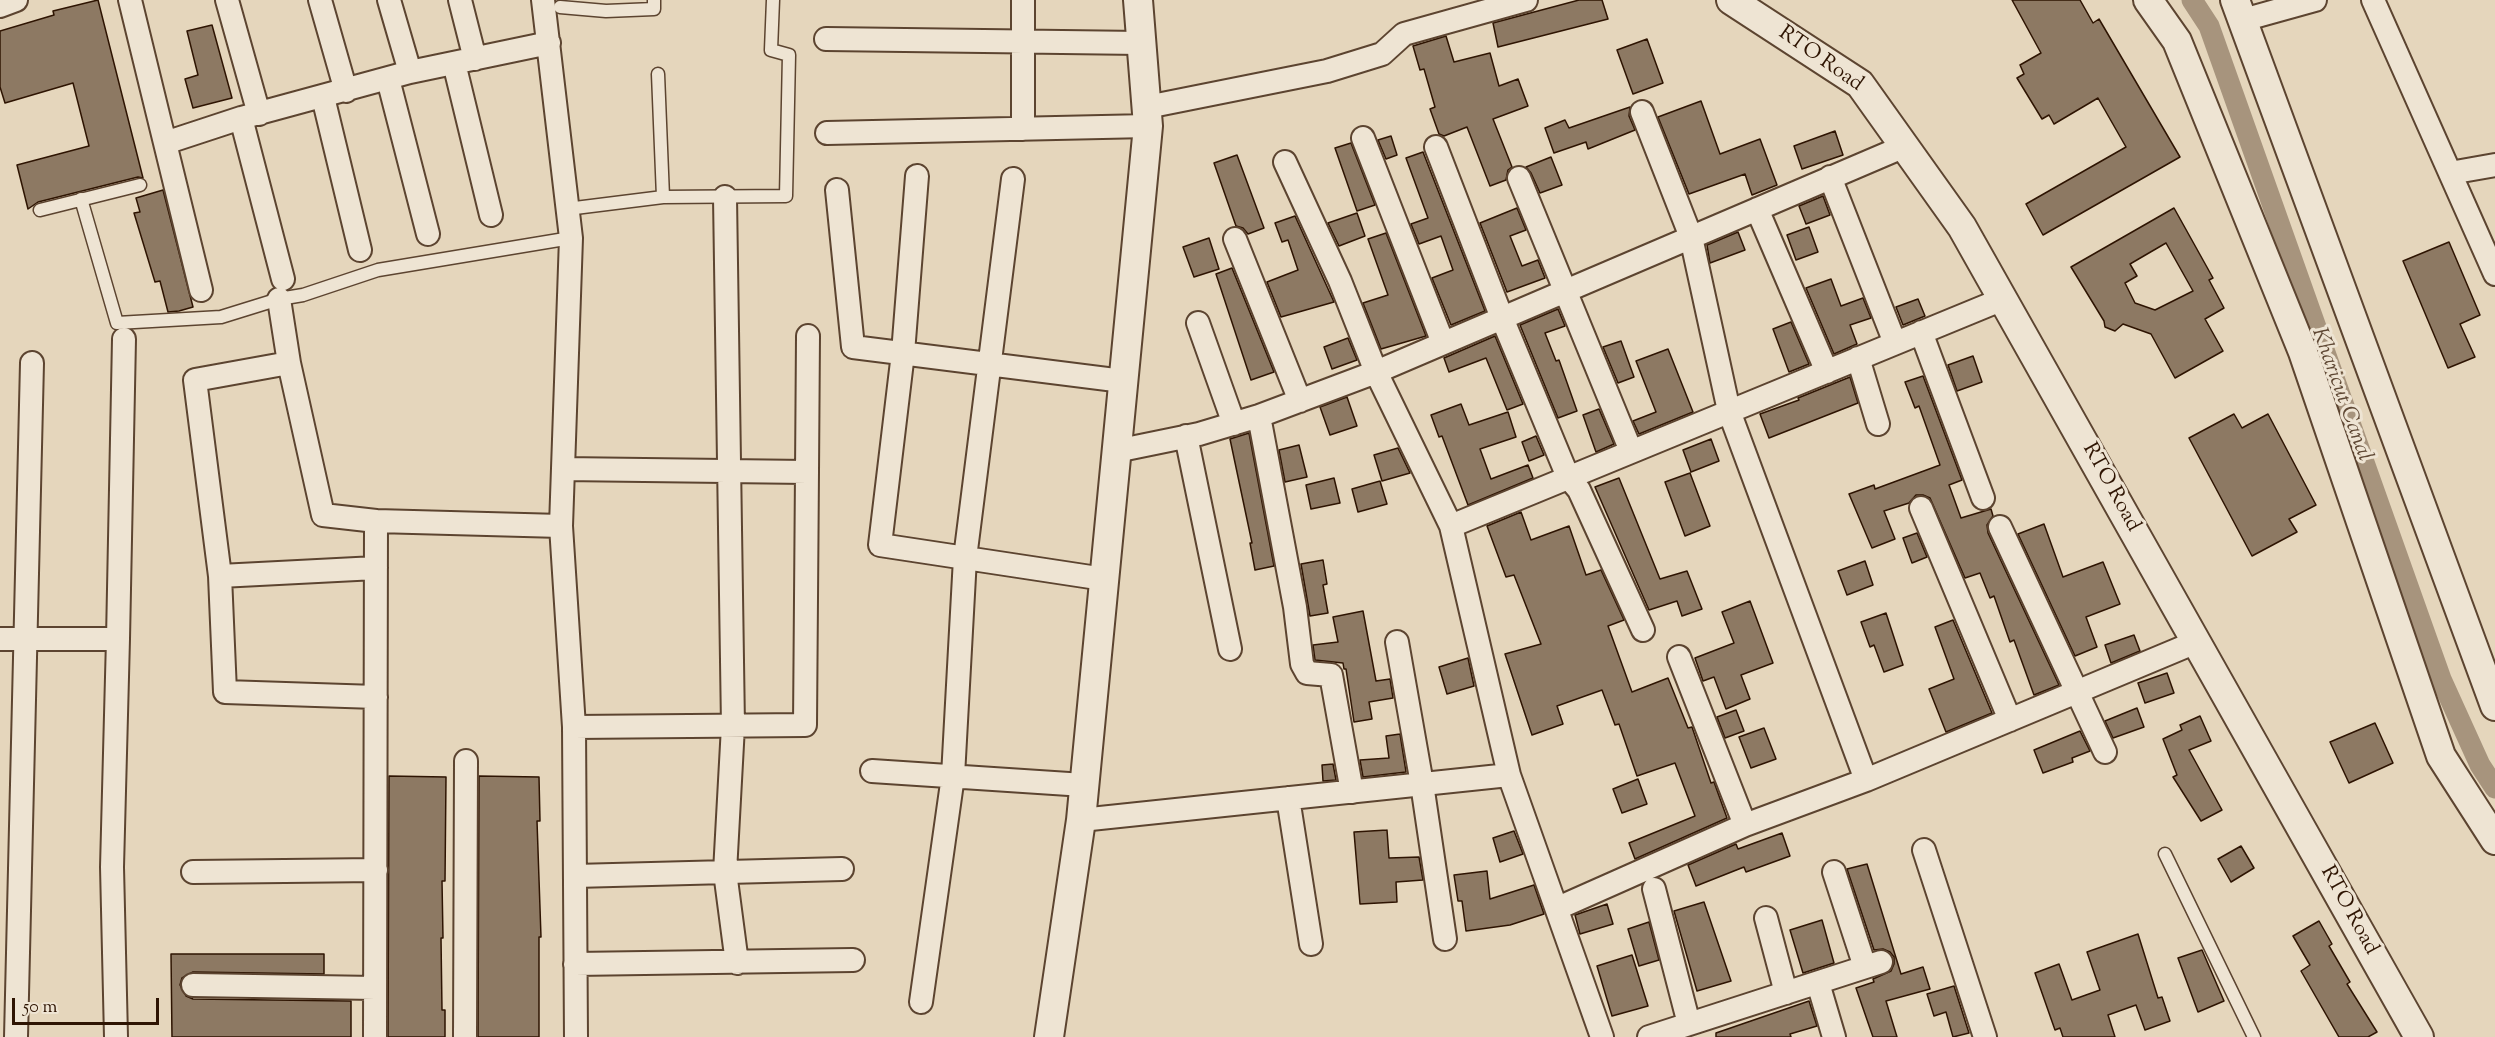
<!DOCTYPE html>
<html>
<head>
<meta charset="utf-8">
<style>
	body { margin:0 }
	#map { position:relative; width:2495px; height:1037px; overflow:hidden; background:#e5d6bc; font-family:"Sorts Mill Goudy",serif }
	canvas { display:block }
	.scale { position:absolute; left:12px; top:998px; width:147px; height:27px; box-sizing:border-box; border:3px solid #2e1402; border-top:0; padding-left:8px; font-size:18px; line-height:21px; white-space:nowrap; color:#2e1402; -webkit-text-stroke:4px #eee4d3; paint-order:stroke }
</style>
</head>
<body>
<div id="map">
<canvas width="2495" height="1037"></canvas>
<div class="scale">50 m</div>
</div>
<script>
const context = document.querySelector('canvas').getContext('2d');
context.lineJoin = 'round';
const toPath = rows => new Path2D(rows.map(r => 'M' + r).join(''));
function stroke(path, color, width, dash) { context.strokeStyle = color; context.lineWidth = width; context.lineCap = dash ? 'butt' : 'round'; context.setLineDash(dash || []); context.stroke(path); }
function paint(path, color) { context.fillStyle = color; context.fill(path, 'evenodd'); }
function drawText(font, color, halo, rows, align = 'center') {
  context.font = font + ' "Sorts Mill Goudy",serif'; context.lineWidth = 6; context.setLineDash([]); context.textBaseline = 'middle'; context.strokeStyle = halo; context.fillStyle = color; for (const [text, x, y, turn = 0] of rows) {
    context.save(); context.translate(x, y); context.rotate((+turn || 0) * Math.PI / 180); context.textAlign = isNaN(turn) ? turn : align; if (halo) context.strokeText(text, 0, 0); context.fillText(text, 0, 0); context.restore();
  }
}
const canal = toPath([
	[2192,0,2209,26,2441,679,2480,765,2495,788]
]);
const building = toPath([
	[98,0,143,178,138,177,38,202,28,209,17,165,89,146,73,83,5,103,0,87,0,31,54,15,53,11,98,0],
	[1579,0,1602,0,1608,19,1498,47,1493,23,1579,0],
	[2012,0,2080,0,2093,23,2099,19,2180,157,2043,235,2026,204,2126,147,2098,98,2054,124,2049,115,2042,119,2017,78,2024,74,2020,65,2041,53,2012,0],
	[212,25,232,98,193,108,185,79,198,75,187,31,212,25],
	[1446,36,1454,62,1490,53,1499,86,1518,79,1528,106,1493,119,1512,167,1508,170,1506,180,1490,186,1467,127,1444,136,1439,134,1430,109,1435,107,1424,69,1420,70,1413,46,1446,36],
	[1647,39,1663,83,1633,94,1617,50,1647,39],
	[1701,101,1720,154,1760,139,1777,185,1752,195,1745,174,1689,194,1658,117,1701,101],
	[1630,107,1629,116,1635,130,1588,149,1586,142,1554,153,1545,128,1565,120,1569,128,1630,107],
	[1835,131,1843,155,1802,169,1794,146,1835,131],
	[1391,136,1397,155,1386,159,1378,140,1391,136],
	[1351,143,1375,205,1357,211,1335,148,1351,143],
	[1423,152,1485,311,1451,325,1432,278,1453,270,1441,236,1419,244,1411,224,1428,218,1406,158,1423,152],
	[1237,155,1264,228,1248,234,1243,228,1236,226,1214,163,1237,155],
	[1551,157,1562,185,1540,193,1531,173,1526,167,1551,157],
	[163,190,193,307,179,311,168,312,160,281,155,282,134,213,140,212,136,198,163,190],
	[1823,196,1830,215,1806,224,1799,206,1823,196],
	[1517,208,1526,230,1510,236,1522,266,1538,260,1545,278,1507,292,1480,223,1517,208],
	[2174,208,2213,278,2209,280,2224,308,2205,319,2223,351,2175,378,2151,334,2123,324,2115,331,2105,327,2104,321,2071,267,2174,208],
	[2166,243,2193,291,2155,310,2135,303,2125,283,2137,276,2130,264,2166,243],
	[1357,213,1365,236,1339,246,1328,223,1357,213],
	[1295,216,1334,302,1281,317,1267,282,1298,270,1288,240,1282,242,1275,223,1295,216],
	[1809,227,1818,252,1796,260,1787,235,1809,227],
	[1738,232,1745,250,1710,263,1707,245,1738,232],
	[1386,233,1426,336,1381,349,1363,303,1388,295,1368,239,1386,233],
	[1209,238,1219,269,1194,277,1183,247,1209,238],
	[2449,242,2480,315,2460,324,2475,357,2448,368,2403,261,2449,242],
	[1232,268,1274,372,1251,380,1216,274,1232,268],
	[1831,279,1841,306,1863,298,1871,318,1850,325,1857,344,1834,354,1806,288,1831,279],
	[1918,299,1925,316,1903,325,1896,307,1918,299],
	[1558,309,1565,326,1545,333,1556,361,1559,360,1577,411,1558,418,1520,325,1558,309],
	[1791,322,1809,364,1789,372,1773,329,1791,322],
	[1495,336,1523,404,1507,410,1486,358,1449,372,1444,358,1495,336],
	[1348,338,1357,360,1332,369,1324,347,1348,338],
	[1621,341,1634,377,1618,383,1603,347,1621,341],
	[1668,349,1693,412,1639,434,1633,421,1656,412,1636,361,1668,349],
	[1973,356,1982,382,1957,391,1948,365,1973,356],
	[1923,376,1962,480,1949,485,1961,518,1991,509,1993,516,1987,525,1988,533,2059,685,2034,695,2014,640,2010,642,1994,596,1990,598,1980,573,1965,578,1930,498,1923,495,1916,495,1909,503,1884,511,1895,539,1872,548,1849,494,1874,485,1875,489,1940,465,1919,406,1915,408,1905,382,1923,376],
	[1850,377,1858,403,1769,438,1760,414,1799,400,1798,398,1850,377],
	[1347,397,1357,426,1330,435,1320,407,1347,397],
	[1461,404,1469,425,1508,412,1516,437,1480,449,1491,479,1528,465,1533,478,1468,505,1442,436,1439,437,1431,415,1461,404],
	[1599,409,1614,444,1596,452,1583,415,1599,409],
	[2234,414,2242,428,2268,414,2316,505,2289,519,2297,532,2252,556,2189,438,2234,414],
	[1249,433,1274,566,1255,570,1250,543,1252,543,1230,439,1249,433],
	[1536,436,1544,455,1529,461,1522,442,1536,436],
	[1711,439,1719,461,1691,472,1683,450,1711,439],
	[1299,445,1307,477,1285,482,1279,450,1299,445],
	[1398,448,1410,473,1382,481,1374,455,1398,448],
	[1690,473,1710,526,1685,536,1665,482,1690,473],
	[1334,478,1340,503,1311,509,1306,485,1334,478],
	[1619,478,1660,579,1687,571,1702,609,1682,616,1677,601,1649,610,1595,487,1619,478],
	[1380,481,1387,504,1358,512,1352,489,1380,481],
	[1521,512,1531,540,1569,526,1586,575,1601,570,1624,620,1608,626,1632,692,1668,678,1688,728,1692,727,1711,783,1714,782,1727,818,1635,859,1629,843,1695,816,1675,763,1637,776,1619,724,1615,725,1602,690,1557,706,1563,724,1532,735,1505,654,1541,644,1514,575,1506,577,1487,526,1521,512],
	[2044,524,2063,577,2103,562,2120,604,2086,617,2097,647,2075,656,2018,534,2044,524],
	[1917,533,1927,557,1912,563,1903,538,1917,533],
	[1323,560,1327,584,1323,585,1328,613,1310,616,1301,564,1323,560],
	[1865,561,1873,585,1847,595,1838,571,1865,561],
	[1750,601,1773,663,1741,675,1750,699,1726,709,1714,677,1703,681,1695,658,1734,643,1722,612,1750,601],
	[1363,611,1376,681,1390,679,1393,698,1369,702,1372,719,1354,722,1346,669,1344,669,1343,663,1315,660,1313,645,1338,642,1333,617,1363,611],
	[1886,613,1903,665,1884,672,1874,645,1870,647,1861,622,1886,613],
	[1953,620,1992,713,1946,732,1929,689,1954,679,1935,627,1953,620],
	[2134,635,2140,651,2111,663,2105,645,2134,635],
	[1468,658,1474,686,1447,694,1439,667,1468,658],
	[2167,673,2174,693,2145,703,2138,683,2167,673],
	[2137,708,2144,727,2113,738,2105,721,2137,708],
	[1736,710,1744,731,1725,738,1717,717,1736,710],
	[2200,716,2211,741,2189,750,2222,810,2201,821,2173,777,2177,775,2163,739,2182,730,2180,725,2200,716],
	[2375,723,2393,763,2349,783,2330,742,2375,723],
	[1764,728,1776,759,1751,768,1739,737,1764,728],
	[2080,731,2090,751,2072,758,2073,762,2043,773,2034,750,2080,731],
	[1400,734,1406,772,1363,777,1360,760,1389,758,1386,736,1400,734],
	[1333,764,1336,780,1323,781,1322,765,1333,764],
	[389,776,446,777,445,881,442,881,443,938,441,938,442,1010,445,1010,445,1037,388,1037,389,776],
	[479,776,539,777,540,821,537,821,541,937,539,937,539,1037,478,1037,479,776],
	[1638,779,1647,804,1622,813,1613,789,1638,779],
	[1387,830,1389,858,1419,857,1423,880,1396,882,1397,902,1360,904,1354,832,1387,830],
	[1514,831,1523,854,1500,862,1493,838,1514,831],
	[1782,833,1790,856,1746,872,1744,867,1696,886,1688,865,1736,844,1738,849,1782,833],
	[2241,846,2254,868,2231,882,2218,859,2241,846],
	[1867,864,1901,974,1923,967,1930,989,1886,1001,1897,1037,1873,1037,1856,988,1874,982,1873,979,1891,971,1894,964,1894,957,1890,952,1883,949,1874,950,1847,869,1867,864],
	[1487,871,1490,899,1534,885,1544,914,1510,925,1466,931,1462,901,1458,901,1454,875,1487,871],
	[1704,902,1731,981,1697,991,1674,911,1704,902],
	[1607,904,1613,924,1580,934,1575,915,1607,904],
	[1822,920,1834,963,1803,973,1790,930,1822,920],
	[2319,921,2332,944,2329,946,2350,982,2347,984,2377,1032,2368,1037,2339,1037,2301,971,2310,965,2293,936,2319,921],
	[1649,922,1659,960,1639,966,1628,929,1649,922],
	[2138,934,2158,998,2162,997,2170,1021,2145,1030,2136,1005,2108,1015,2115,1037,2063,1037,2060,1028,2055,1030,2035,973,2059,964,2072,1000,2100,990,2087,952,2138,934],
	[2202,950,2224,1001,2198,1012,2178,958,2202,950],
	[171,954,324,954,324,974,193,972,182,978,180,985,186,996,193,999,351,1001,351,1037,172,1037,171,954],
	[1632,955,1648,1006,1612,1016,1597,966,1632,955],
	[1954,986,1969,1033,1953,1037,1946,1012,1934,1016,1927,994,1954,986],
	[1809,1001,1817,1026,1790,1034,1791,1037,1716,1037,1716,1033,1809,1001]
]);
const service = toPath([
	[560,7,606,11,654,9,654,0],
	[658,74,663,197],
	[81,199,117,323,221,317,279,299,303,295,378,270,571,238],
	[567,209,663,197,786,196,789,55,771,50,773,0],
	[40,210,140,185],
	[2165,854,2254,1037]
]);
const minor = toPath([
	[130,0,165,143],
	[227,0,259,114],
	[320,0,346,91],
	[389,0,410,72],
	[460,0,475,59],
	[543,0,571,238,561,526,574,727,576,1037],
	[2373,0,2495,274],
	[0,6,16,0],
	[2243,20,2315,0],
	[826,39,1141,43],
	[454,63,491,215],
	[388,79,428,234],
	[323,97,360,250],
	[1147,107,1327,71,1382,54,1404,34,1526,0],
	[1642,112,1691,237,1729,411,1866,780],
	[241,118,283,279],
	[1023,129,1023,0],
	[827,133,1148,126],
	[1363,138,1443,343],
	[1436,147,1502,318,1568,477,1579,490,1643,630],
	[1285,162,1340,281,1376,372,1451,526,1509,775,1602,1037],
	[2450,173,2495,165],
	[917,176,903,353,880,545,1104,579],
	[1830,177,1895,343],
	[1519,178,1631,451],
	[837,190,853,347,1123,381],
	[725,197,733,726,725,872,737,963],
	[1757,209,1827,372],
	[1235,239,1300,401],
	[201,290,165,143,241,118,410,72,549,43],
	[1198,323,1234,424],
	[1921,332,1983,498],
	[1858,358,1878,424],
	[289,363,323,515,376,521],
	[1259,416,1295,607,1302,664,1307,673,1331,675,1352,792],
	[1186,436,1230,649],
	[1116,451,1199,434,1259,416,1376,372,1905,146],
	[563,469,807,472,805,725,574,727],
	[807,472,808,336],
	[1921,508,2010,720],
	[1451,526,2003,299],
	[2000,527,2105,752],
	[376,568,220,576,225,692,376,697],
	[220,576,195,380,289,363,279,299],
	[0,639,118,639,112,867,116,1037],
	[118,639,124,339],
	[1397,642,1422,784,1445,939],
	[1679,657,1745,825],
	[872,771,1084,785],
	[1288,798,1311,944],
	[1081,820,1509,775],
	[1924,850,1985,1037],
	[193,872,376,870],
	[1834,872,1865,967],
	[575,876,842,869],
	[1654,889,1689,1024],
	[1558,908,1745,825,1866,780,2196,642],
	[1766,918,1786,993],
	[575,964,853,960],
	[1818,983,1834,1037],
	[193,985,375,988],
	[921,1002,953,776,965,558,1013,179],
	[16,1037,32,363],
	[375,1037,376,521,561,526],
	[465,1037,466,761],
	[1649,1037,1881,962]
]);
const tertiary = toPath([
	[1731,0,1860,84,1962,227,2419,1037],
	[2148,0,2177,41,2303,352,2441,756,2495,840],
	[2235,0,2495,706],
	[1049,1037,1081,820,1148,126,1138,0]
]);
const streetNames = [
	["RTO Road",1820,60,35],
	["RTO Road",2110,488,61],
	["RTO Road",2348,911,61]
];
const waterNames = [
	["Kharicut Canal",2340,395,70]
];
stroke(canal, '#a7947d', 21);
paint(building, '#8d7963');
stroke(building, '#2e1402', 1.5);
stroke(service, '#5c4430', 15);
stroke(minor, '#5c4430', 26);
stroke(tertiary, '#5c4430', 32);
stroke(service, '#eee4d3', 12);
stroke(minor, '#eee4d3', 22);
stroke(tertiary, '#eee4d3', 28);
drawText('21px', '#2e1402', '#eee4d3', streetNames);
drawText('italic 22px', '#5e4733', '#eee4d3', waterNames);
</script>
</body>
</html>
